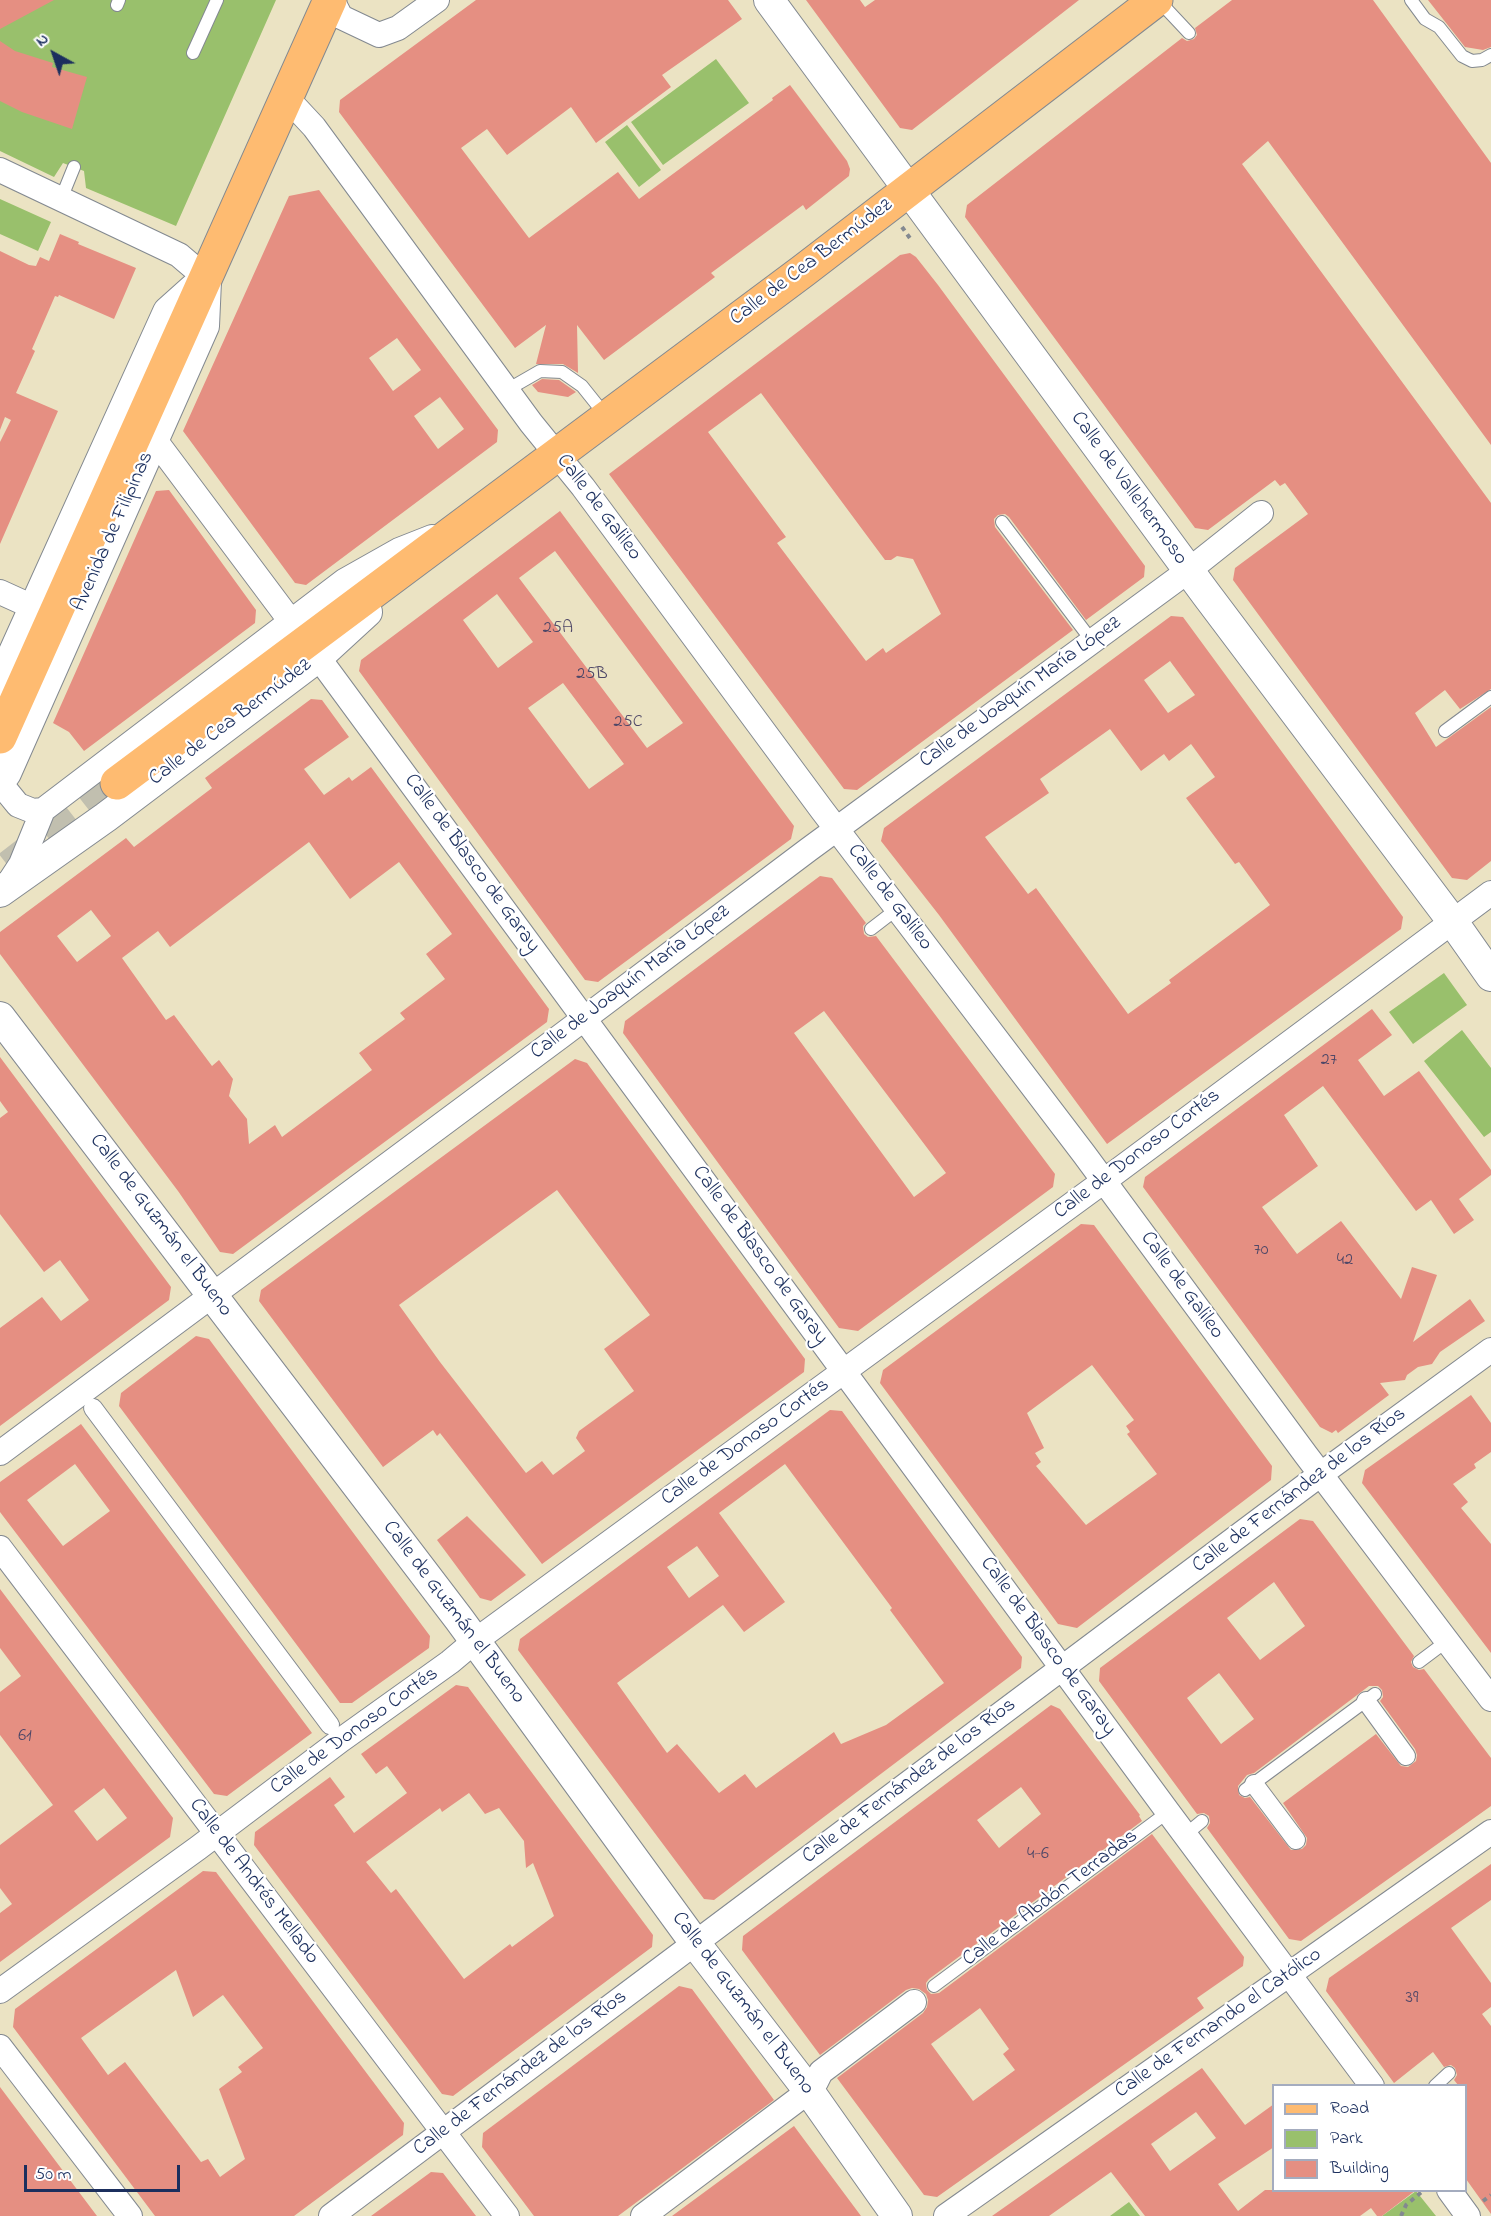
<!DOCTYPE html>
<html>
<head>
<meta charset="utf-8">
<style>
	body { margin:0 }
	#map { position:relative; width:1491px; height:2216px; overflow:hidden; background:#ebe3c3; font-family:"Indie Flower",sans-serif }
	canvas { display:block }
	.legend { position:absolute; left:1272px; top:2084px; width:195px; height:108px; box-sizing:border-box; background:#fff; border:2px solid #a4acbf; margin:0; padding:8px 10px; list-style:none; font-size:18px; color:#1b2f5e }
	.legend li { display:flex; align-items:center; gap:12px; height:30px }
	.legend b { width:30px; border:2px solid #a4acbf }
	.north { position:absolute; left:24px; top:24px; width:60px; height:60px; -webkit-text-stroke:4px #fff; paint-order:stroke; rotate:320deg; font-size:16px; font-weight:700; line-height:24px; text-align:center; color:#1b2f5e }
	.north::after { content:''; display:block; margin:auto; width:21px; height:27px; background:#1b2f5e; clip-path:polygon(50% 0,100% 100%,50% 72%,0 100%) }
	.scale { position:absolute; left:24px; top:2165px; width:156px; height:27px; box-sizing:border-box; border:3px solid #1b2f5e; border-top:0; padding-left:8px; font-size:18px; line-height:21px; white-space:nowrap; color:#1b2f5e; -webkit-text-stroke:4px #fff; paint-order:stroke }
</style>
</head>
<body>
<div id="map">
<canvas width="1491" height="2216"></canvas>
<ul class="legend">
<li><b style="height:8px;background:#febb71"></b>Road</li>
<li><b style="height:16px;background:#99c06c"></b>Park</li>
<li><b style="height:16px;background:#e58f82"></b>Building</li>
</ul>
<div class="north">N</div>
<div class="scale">50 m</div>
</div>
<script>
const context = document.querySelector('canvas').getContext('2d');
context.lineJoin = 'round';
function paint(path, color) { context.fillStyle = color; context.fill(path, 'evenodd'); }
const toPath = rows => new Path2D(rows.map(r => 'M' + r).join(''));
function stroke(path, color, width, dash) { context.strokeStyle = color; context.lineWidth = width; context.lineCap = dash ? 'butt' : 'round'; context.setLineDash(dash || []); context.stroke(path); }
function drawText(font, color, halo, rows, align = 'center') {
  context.font = font + ' "Indie Flower",sans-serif'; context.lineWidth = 4.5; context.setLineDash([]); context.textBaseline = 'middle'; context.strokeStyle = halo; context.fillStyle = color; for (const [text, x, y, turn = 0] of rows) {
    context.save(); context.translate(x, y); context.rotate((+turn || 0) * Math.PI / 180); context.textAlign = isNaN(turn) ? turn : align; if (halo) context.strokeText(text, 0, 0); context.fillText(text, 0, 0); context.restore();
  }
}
const green = toPath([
	[0,0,276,0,176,226,86,188,84,171,63,163,54,177,0,151],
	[716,59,749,103,663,165,631,122],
	[627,125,661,170,639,187,605,142],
	[0,199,51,222,38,251,0,234],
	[1444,973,1467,1005,1413,1044,1389,1012],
	[1462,1030,1491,1068,1491,1132,1484,1137,1424,1061],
	[1416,2191,1436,2216,1382,2216],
	[1129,2202,1140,2216,1110,2216]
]);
const building = toPath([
	[0,0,54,0,0,29],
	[476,0,728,0,742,19,662,75,671,87,596,143,571,107,507,155,487,129,461,148,529,238,618,172,639,199,773,100,772,98,790,85,847,161,850,169,849,176,806,210,803,205,711,273,715,277,604,360,577,325,578,373,563,364,536,364,546,325,515,348,339,112,340,100],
	[806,0,860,0,865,7,875,0,1079,0,912,130,900,128],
	[1232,0,1373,0,1491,163,1491,445,1268,141,1242,164,1491,503,1491,689,1460,709,1445,690,1415,713,1436,747,1491,707,1491,861,1467,880,1452,878,1233,580,1235,568,1308,514,1285,483,1280,486,1275,480,1208,530,1195,528,965,217,967,205,1182,38,1187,41,1194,39,1197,35,1195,28],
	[1428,0,1491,0,1491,47,1483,50,1465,47],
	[0,41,15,51,53,63,52,67,87,77,72,129,22,112,0,101],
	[319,190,498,430,497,442,306,585,295,583,183,431,289,196],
	[397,338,421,370,393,391,369,358],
	[440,397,464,429,438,449,414,416],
	[60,234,79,242,78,244,136,268,114,319,59,295,58,297,55,296,32,349,35,351,16,393,58,411,0,544,0,442,11,420,5,417,0,430,0,251,29,265,36,266,40,257,49,261],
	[910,253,916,257,938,285,1145,566,1144,577,1086,620,1009,517,1005,514,998,515,994,519,995,527,1073,630,857,790,844,789,609,474,900,255],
	[761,393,885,560,891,560,897,556,913,559,941,614,886,653,883,648,866,661,777,543,786,537,708,432],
	[542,379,559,380,576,392,568,397,538,392,532,385],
	[169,490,256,610,255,623,84,751,69,732,53,723,156,491],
	[560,511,794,826,791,839,598,982,585,980,359,671,361,660],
	[555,551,683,723,647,748,519,578],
	[497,594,533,642,498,668,463,620],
	[563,683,624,764,589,789,528,708],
	[1171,616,1183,617,1403,917,1401,929,1107,1144,939,915,881,841,884,828],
	[1170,661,1195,695,1168,713,1144,680],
	[1110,729,1141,771,1164,754,1169,761,1191,744,1215,777,1186,798,1235,864,1239,862,1270,905,1169,980,1171,983,1128,1014,1036,888,1028,894,985,837,1049,793,1040,779],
	[311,699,322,700,349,737,304,769,324,795,349,777,352,781,371,767,549,1009,547,1022,233,1254,220,1252,178,1191,0,954,0,932,126,838,134,847,212,788,205,778],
	[309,842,350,899,399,862,452,934,426,954,445,979,400,1013,405,1019,359,1053,372,1070,282,1137,275,1125,249,1144,247,1119,229,1096,233,1079,219,1060,212,1066,174,1015,166,1020,122,958,158,931,170,947],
	[91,910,111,936,77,962,57,936],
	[820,876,832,878,866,923,863,926,864,934,868,937,876,936,1055,1174,1053,1187,858,1331,839,1328,623,1033,625,1021],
	[824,1011,946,1173,914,1197,794,1033],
	[1372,1009,1392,1035,1358,1060,1384,1096,1419,1071,1491,1170,1491,1175,1459,1199,1474,1220,1454,1234,1431,1200,1416,1211,1323,1086,1284,1115,1318,1166,1262,1207,1297,1254,1341,1221,1401,1299,1412,1267,1437,1275,1413,1342,1470,1299,1485,1321,1440,1352,1432,1364,1418,1367,1407,1375,1405,1380,1380,1383,1389,1395,1338,1433,1336,1430,1332,1433,1320,1427,1143,1187,1145,1177],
	[0,1057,171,1287,169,1300,0,1426,0,1328,42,1297,61,1321,89,1300,60,1260,44,1272,0,1214,0,1118,8,1112,0,1101],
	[575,1059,587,1063,805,1359,804,1372,542,1564,440,1433,437,1436,433,1430,383,1467,259,1301,261,1290],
	[557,1190,650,1315,604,1349,634,1391,579,1431,576,1438,585,1451,553,1475,542,1461,526,1473,440,1362,399,1305],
	[1081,1224,1094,1225,1272,1466,1271,1480,1077,1628,1058,1624,880,1383,883,1370],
	[1092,1365,1134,1420,1126,1426,1130,1432,1127,1434,1157,1474,1086,1525,1036,1466,1041,1462,1035,1453,1044,1448,1027,1413],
	[196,1336,209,1339,430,1636,429,1648,352,1703,340,1703,119,1406,121,1393],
	[1471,1395,1491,1423,1491,1452,1474,1464,1476,1468,1453,1484,1468,1502,1461,1508,1491,1544,1491,1653,1362,1483,1365,1470],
	[830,1410,842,1411,1022,1657,1021,1668,714,1900,704,1899,518,1650,520,1639],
	[785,1464,892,1608,890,1610,944,1683,886,1725,841,1744,834,1732,756,1788,745,1774,719,1793,677,1744,667,1753,617,1683,723,1605,744,1632,785,1602,719,1513],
	[697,1546,719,1576,689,1598,667,1567],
	[81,1424,312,1733,227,1796,214,1794,0,1512,0,1482],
	[75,1464,110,1511,63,1546,27,1500],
	[467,1516,526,1575,491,1601,480,1598,437,1540],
	[1300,1519,1313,1521,1414,1656,1411,1662,1413,1667,1419,1670,1424,1669,1491,1758,1491,1806,1301,1941,1289,1939,1207,1828,1210,1823,1209,1816,1204,1813,1197,1814,1099,1681,1100,1668],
	[1274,1582,1305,1626,1260,1660,1227,1618],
	[1219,1673,1254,1719,1221,1744,1187,1698],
	[1369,1686,1378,1686,1382,1690,1383,1697,1380,1701,1415,1749,1417,1755,1416,1761,1408,1767,1401,1766,1376,1734,1283,1803,1307,1838,1306,1845,1302,1849,1291,1850,1250,1797,1245,1798,1239,1795,1238,1786,1247,1775,1254,1773],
	[0,1589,173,1818,170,1837,0,1962,0,1913,12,1904,0,1888,0,1845,53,1805,0,1735,0,1692,21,1676,0,1648],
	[104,1788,127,1818,97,1841,74,1811],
	[456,1685,468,1687,653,1935,652,1947,453,2096,442,2094,254,1845,255,1832,330,1777,345,1797,334,1805,354,1833,407,1793,387,1766,376,1774,361,1754],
	[469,1793,485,1814,499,1808,524,1841,526,1868,533,1863,554,1916,512,1947,510,1944,464,1979,396,1889,391,1893,366,1862,440,1808,442,1812],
	[1051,1705,1060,1709,1140,1815,1139,1816,1142,1821,929,1979,926,1983,927,1990,931,1994,939,1993,1152,1834,1244,1957,1243,1966,1197,1998,1204,2008,937,2197,924,2195,837,2078,923,2013,927,2007,928,2000,926,1994,919,1989,912,1988,906,1990,820,2055,742,1950,743,1936],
	[1021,1787,1041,1814,999,1848,977,1820],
	[980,2008,1009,2049,1003,2054,1015,2070,973,2101,931,2044],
	[1491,1864,1491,1900,1451,1928,1491,1983,1491,2007,1482,2014,1491,2026,1491,2214,1466,2179,1466,2085,1458,2085,1454,2080,1457,2075,1455,2068,1451,2065,1444,2067,1433,2052,1394,2083,1326,1991,1329,1978],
	[203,1871,216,1872,404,2123,403,2135,294,2216,155,2216,13,2027,15,2009],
	[176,1970,193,2017,223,1995,263,2048,238,2067,242,2072,219,2089,245,2159,220,2177,208,2159,201,2162,125,2062,108,2075,81,2038],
	[679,1986,692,1989,774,2100,618,2216,534,2216,482,2147,483,2133],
	[1202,2068,1245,2125,1274,2104,1274,2147,1218,2184,1238,2211,1265,2190,1416,2190,1382,2216,1377,2216,1371,2208,1360,2216,1145,2216,1111,2172,1049,2216,992,2216],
	[1196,2112,1216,2138,1170,2171,1151,2144],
	[0,2087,15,2107,97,2216,0,2216],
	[794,2126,861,2216,672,2216,744,2163],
	[431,2172,443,2173,476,2216,371,2216]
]);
const primaryTunnel = toPath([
	[9,867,117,783]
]);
const path = toPath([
	[902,227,912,241],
	[1483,2201,1491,2195],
	[1401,2216,1406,2205,1424,2190]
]);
const service = toPath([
	[1158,0,1189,33],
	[1411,0,1425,19,1439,27,1462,56,1472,61,1482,60,1491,55],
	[117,5,119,0],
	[193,53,217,0],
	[61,199,74,167],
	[507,390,540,371,562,372,582,386,606,416],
	[1002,522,1092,641],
	[1445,731,1491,697],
	[871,929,897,909],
	[1419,1662,1447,1641],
	[1245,1790,1375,1694],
	[1185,1835,1202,1821],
	[934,1986,1168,1812],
	[1435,2086,1449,2073]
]);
const pedestrian = toPath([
	[93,1408,330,1725],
	[1366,1701,1406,1756],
	[1254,1784,1296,1840]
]);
const minor = toPath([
	[332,0,341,17,379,35,398,28,437,0],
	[286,97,314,127,531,423,583,487,822,810,1084,1154,1306,1455,1491,1699],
	[0,170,179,255,206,278],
	[155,440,292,623],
	[0,592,33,607],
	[318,657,1168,1812,1372,2086],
	[3,779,5,789,18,805,33,811,43,810,344,581,399,550,432,537],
	[8,884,21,864,43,810],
	[0,1453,561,1036,808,850,1188,571,1261,513],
	[0,1548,507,2216],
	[0,1991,198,1848,341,1740,450,1662,475,1641,1104,1181,1491,893],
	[0,2047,130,2216],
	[1449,2190,1468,2216],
	[331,2216,1321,1474,1491,1350],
	[643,2216,809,2091,816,2082,821,2072,914,2002],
	[946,2216,1491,1832]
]);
const tertiary = toPath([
	[769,0,1206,594,1453,922,1491,976],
	[0,683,168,312,206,278],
	[0,781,6,773,204,326,206,281],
	[0,892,106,817,318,657,367,612],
	[0,1017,459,1619,695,1943,809,2091,897,2216]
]);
const primary = toPath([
	[0,737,330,0],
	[117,783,803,271,1156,0]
]);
const numberNames = [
	["25A",558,629],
	["25B",592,675],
	["25C",628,723],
	["27",1329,1061],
	["70",1261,1251],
	["42",1345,1261],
	["61",25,1737],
	["4-6",1038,1855],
	["39",1412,1999]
];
const streetNames = [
	["Calle de Cea Bermúdez",812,263,-37],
	["Calle de Vallehermoso",1128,489,54],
	["Calle de Galileo",598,508,53],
	["Avenida de Filipinas",114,532,-66],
	["Calle de Joaquín María López",1021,693,-36],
	["Calle de Cea Bermúdez",231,723,-37],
	["Calle de Blasco de Garay",471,864,54],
	["Calle de Galileo",889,898,53],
	["Calle de Joaquín María López",631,983,-37],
	["Calle de Donoso Cortés",1138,1155,-37],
	["Calle de Guzmán el Bueno",160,1226,53],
	["Calle de Blasco de Garay",759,1256,54],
	["Calle de Galileo",1181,1286,54],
	["Calle de Donoso Cortés",746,1443,-36],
	["Calle de Fernández de los Ríos",1300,1491,-37],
	["Calle de Guzmán el Bueno",453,1613,53],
	["Calle de Blasco de Garay",1047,1647,54],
	["Calle de Donoso Cortés",355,1732,-36],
	["Calle de Fernández de los Ríos",910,1782,-37],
	["Calle de Andrés Mellado",253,1882,53],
	["Calle de Abdón Terradas",1051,1899,-37],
	["Calle de Guzmán el Bueno",742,2004,53],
	["Calle de Fernando el Católico",1219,2024,-35],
	["Calle de Fernández de los Ríos",521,2074,-37]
];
paint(green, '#99c06c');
paint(building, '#e58f82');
stroke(primaryTunnel, '#c1bfaf', 33, [33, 16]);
stroke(service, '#838990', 14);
stroke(pedestrian, '#838990', 20);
stroke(minor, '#838990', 26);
stroke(tertiary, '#838990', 32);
stroke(primary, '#838990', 35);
stroke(path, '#838990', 4, [4.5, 4.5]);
stroke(service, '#fff', 12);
stroke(pedestrian, '#fff', 18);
stroke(minor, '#fff', 24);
stroke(tertiary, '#fff', 30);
stroke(primary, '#febb71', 33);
drawText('18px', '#4e4767', null, numberNames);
drawText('21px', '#1b2f5e', '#fff', streetNames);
</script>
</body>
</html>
